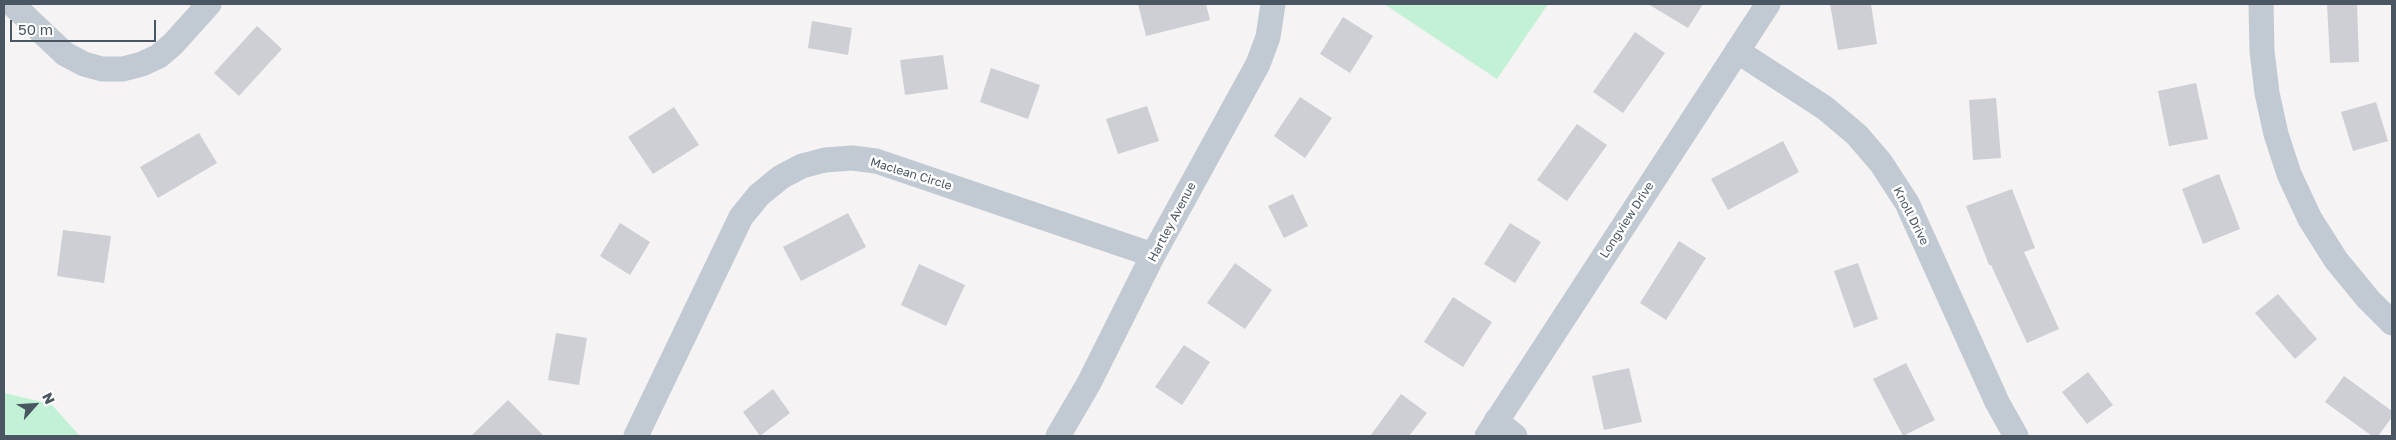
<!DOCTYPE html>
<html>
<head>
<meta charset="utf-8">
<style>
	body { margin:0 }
	#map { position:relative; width:2396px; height:440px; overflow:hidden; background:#f5f3f3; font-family:"Golos Text",sans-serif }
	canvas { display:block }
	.frame { position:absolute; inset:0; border:5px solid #4a5661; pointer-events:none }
	.north { position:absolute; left:10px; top:380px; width:50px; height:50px; -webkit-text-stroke:4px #fff; paint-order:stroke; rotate:64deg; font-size:14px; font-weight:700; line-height:20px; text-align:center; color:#4a5661 }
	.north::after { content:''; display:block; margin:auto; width:18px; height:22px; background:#4a5661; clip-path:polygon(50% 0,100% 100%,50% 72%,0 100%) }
	.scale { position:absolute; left:10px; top:20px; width:146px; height:22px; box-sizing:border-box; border:2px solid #4a5661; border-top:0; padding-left:6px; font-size:15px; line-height:18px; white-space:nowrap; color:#4a5661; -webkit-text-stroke:4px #fff; paint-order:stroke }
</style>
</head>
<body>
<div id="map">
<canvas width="2396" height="440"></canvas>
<div class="frame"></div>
<div class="north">N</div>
<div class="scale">50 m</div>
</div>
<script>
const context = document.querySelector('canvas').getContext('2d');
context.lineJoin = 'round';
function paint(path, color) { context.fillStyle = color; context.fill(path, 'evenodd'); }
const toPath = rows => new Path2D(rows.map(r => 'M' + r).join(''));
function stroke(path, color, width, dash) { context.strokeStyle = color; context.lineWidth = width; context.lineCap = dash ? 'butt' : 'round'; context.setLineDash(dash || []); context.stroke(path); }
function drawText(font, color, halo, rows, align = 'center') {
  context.font = font + ' "Golos Text",sans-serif'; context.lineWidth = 5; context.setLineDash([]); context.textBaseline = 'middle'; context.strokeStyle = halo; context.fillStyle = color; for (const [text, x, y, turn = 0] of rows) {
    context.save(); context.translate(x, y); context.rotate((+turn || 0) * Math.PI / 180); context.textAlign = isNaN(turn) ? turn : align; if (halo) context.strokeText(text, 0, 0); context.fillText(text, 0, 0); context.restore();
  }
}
const green = toPath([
	[1384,4,1548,4,1497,79],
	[4,393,51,404,80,436,4,436]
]);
const building = toPath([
	[1138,4,1206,4,1210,20,1146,36],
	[1648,4,1703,4,1688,28],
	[1830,4,1871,4,1877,44,1838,50],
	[2327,4,2357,4,2359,62,2330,63],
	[1343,17,1373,36,1350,73,1320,54],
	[812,21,852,28,848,55,808,48],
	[257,26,282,49,239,96,214,73],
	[1635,32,1665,53,1623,113,1593,92],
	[943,55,948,89,905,95,900,60],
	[991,68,1040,85,1028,119,980,102],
	[2196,83,2208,139,2169,146,2158,91],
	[1300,97,1332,118,1305,158,1274,136],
	[1996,98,2001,158,1973,160,1969,100],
	[2376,102,2388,141,2353,151,2341,112],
	[1147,106,1159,141,1118,154,1106,119],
	[674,107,699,145,653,174,628,137],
	[1577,124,1607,145,1567,201,1537,180],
	[199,133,217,163,158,198,140,167],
	[1783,141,1799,172,1728,210,1711,179],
	[2219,174,2240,229,2203,244,2182,189],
	[2012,189,2035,248,2024,252,2059,329,2027,343,1991,265,1989,265,1966,206],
	[1293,194,1308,226,1284,238,1268,206],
	[848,213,866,247,801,281,783,247],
	[620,223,650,242,630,275,600,256],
	[1510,223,1541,242,1515,283,1484,264],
	[63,230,111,236,104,283,57,276],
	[1679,241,1706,258,1666,320,1640,303],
	[1235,263,1272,290,1245,329,1207,303],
	[1858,263,1878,319,1854,328,1834,271],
	[919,264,965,285,946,326,901,305],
	[2278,294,2317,339,2295,359,2255,313],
	[1453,297,1492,322,1463,367,1424,342],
	[556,333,587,338,579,385,548,380],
	[1184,345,1210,362,1182,405,1155,387],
	[1906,363,1935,420,1903,436,1873,379],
	[1629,368,1642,422,1604,430,1592,376],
	[2088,372,2113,405,2087,424,2062,392],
	[2344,376,2392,411,2392,417,2378,436,2372,436,2325,402],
	[773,389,790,413,760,436,743,412],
	[1401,394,1427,413,1409,436,1370,436],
	[508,400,544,436,471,436]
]);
const minor = toPath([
	[12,4,65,54,84,64,102,69,123,69,142,64,159,56,173,44,209,4],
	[2261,4,2262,51,2267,93,2276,134,2289,174,2310,219,2336,260,2368,299,2392,323],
	[1737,51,1825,108,1857,135,1881,163,1907,203,1997,402,2016,436],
	[1496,421,1515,436],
	[636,436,741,217,759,195,781,177,802,166,825,160,852,158,876,161,1153,255],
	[1058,436,1089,383,1153,255,1258,64,1268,37,1273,4],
	[1487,436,1768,4]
]);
const streetNames = [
	["Maclean Circle",911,174,17],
	["Knoll Drive",1911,216,63],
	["Longview Drive",1627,220,-57],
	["Hartley Avenue",1172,222,-62]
];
paint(green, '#c3f1d5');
paint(building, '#cdcfd5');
stroke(minor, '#c1cad2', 25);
drawText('12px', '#4a5661', '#fff', streetNames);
</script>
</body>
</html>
